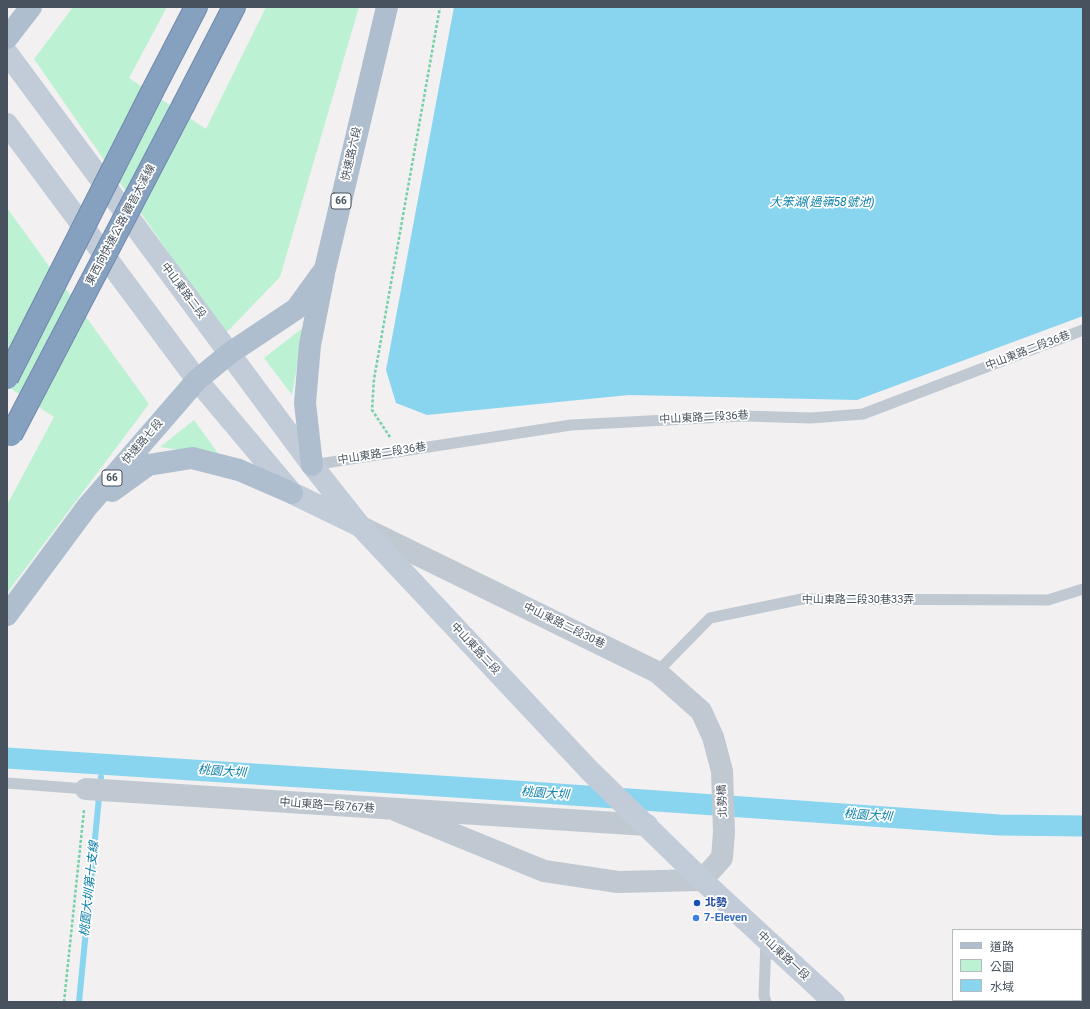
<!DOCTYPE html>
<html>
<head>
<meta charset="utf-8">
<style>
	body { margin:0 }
	#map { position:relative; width:1090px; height:1009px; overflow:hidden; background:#f2f0f0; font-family:Roboto,"Noto Sans TC",sans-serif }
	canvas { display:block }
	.frame { position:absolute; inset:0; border:8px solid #47525e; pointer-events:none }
	.legend { position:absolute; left:952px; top:929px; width:130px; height:72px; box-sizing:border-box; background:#fff; border:1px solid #b5babf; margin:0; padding:5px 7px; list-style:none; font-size:12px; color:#47525e }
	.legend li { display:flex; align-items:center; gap:8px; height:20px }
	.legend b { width:20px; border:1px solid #b5babf }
</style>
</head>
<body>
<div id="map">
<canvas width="1090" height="1009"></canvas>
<div class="frame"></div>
<ul class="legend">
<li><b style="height:5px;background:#afbecf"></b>道路</li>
<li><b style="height:11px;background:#bdf1d4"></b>公園</li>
<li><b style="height:11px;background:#89d5ef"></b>水域</li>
</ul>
</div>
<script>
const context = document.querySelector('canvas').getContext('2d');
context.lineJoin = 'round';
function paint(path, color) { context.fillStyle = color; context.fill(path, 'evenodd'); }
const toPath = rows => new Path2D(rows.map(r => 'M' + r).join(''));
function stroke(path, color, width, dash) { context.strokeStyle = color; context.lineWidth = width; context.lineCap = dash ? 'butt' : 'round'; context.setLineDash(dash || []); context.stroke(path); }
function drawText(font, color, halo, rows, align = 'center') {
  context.font = font + ' Roboto,"Noto Sans TC",sans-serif'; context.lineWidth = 3.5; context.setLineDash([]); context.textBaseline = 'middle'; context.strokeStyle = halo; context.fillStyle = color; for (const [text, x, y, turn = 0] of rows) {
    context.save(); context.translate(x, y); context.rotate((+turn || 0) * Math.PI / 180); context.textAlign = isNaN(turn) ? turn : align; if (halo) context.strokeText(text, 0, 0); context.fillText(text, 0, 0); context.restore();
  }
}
const green = toPath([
	[73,7,167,7,129,78,206,129,266,7,359,7,280,277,225,334,34,59],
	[7,208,149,404,7,593,7,505,54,417,7,386],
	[304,327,292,395,264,358],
	[194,420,220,456,160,447]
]);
const water = toPath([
	[454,7,1083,7,1083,316,857,400,629,395,427,415,396,403,386,370]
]);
const stream = toPath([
	[79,1002,101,777]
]);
const canal = toPath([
	[7,758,501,790,999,825,1083,826]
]);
const path = toPath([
	[390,437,372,410,374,379,440,7],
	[64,1002,84,810]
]);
const lane = toPath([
	[312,465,571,425,744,416,811,418,863,414,1083,330],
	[657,672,710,618,802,599,1048,600,1083,589],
	[7,783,86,789],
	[766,939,764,996,766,1002]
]);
const street = toPath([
	[361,527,657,672,701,711,713,737,722,771,724,832,722,858,702,880,618,882,544,871,395,810],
	[86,789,647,825]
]);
const secondary = toPath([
	[7,53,312,465,361,527,590,771,702,880,834,1002],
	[7,124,197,380,292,493,356,524]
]);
const primary = toPath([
	[7,38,31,7],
	[312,465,305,403,310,345,324,274],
	[112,491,148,465,192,458,239,470,292,493],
	[7,615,87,507,197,380,230,353,296,309,325,269,387,7]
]);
const highway = toPath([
	[153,90,196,7],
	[184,104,234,7]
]);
const highwayBridge = toPath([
	[7,378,153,90],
	[11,435,184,104]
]);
const markers = [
	[697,903,4,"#1a4fb4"],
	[696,918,4,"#3f7fe0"]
];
const shields = [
	[341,201,20],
	[112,478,20]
];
const shieldNames = [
	["66",341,201],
	["66",112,478]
];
const streetNames = [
	["快速路六段",352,154,-77],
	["東西向快速公路 觀音大溪線",121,225,-62],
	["中山東路二段",183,291,53],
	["中山東路二段36巷",1028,351,-21],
	["中山東路二段36巷",704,418,-3],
	["快速路七段",143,442,-49],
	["中山東路二段36巷",382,454,-9],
	["中山東路二段30巷33弄",858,600],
	["中山東路二段30巷",564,626,26],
	["中山東路二段",475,649,47],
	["北勢橋",723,801,-93],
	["中山東路一段767巷",327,806,4],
	["中山東路一段",783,956,43]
];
const transitNames = [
	["北勢",705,903]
];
const shopNames = [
	["7-Eleven",704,918]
];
const waterNames = [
	["大笨湖(過嶺58號池)",822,203],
	["桃園大圳",222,772,4],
	["桃園大圳",545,794,4],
	["桃園大圳",868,816,4],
	["桃園大圳第十支線",90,889,-84]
];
paint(green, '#bdf1d4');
paint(water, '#89d5ef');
stroke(stream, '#89d5ef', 6);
stroke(canal, '#89d5ef', 21);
stroke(highway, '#718aac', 24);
stroke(path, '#74d0a7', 2.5, [3, 2]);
stroke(lane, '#c0c9d2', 11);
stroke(street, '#c0c9d2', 22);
stroke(secondary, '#c2ccd9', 22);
stroke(primary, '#afbecf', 22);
stroke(highway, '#86a0c0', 22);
stroke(highwayBridge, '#718aac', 24, []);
stroke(highwayBridge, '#86a0c0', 22);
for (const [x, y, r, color] of markers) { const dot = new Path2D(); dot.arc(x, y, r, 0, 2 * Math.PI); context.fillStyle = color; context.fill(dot); stroke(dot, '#fff', 1.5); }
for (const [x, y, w] of shields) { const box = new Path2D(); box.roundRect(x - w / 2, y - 8, w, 16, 3); context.fillStyle = '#fff'; context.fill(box); stroke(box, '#47525e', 1); }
drawText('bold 10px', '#47525e', null, shieldNames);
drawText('11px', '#47525e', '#fff', streetNames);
drawText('bold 11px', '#164399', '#fff', transitNames, 'left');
drawText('bold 11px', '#366cbe', '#fff', shopNames, 'left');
drawText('italic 12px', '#087fa8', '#fff', waterNames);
</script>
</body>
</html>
